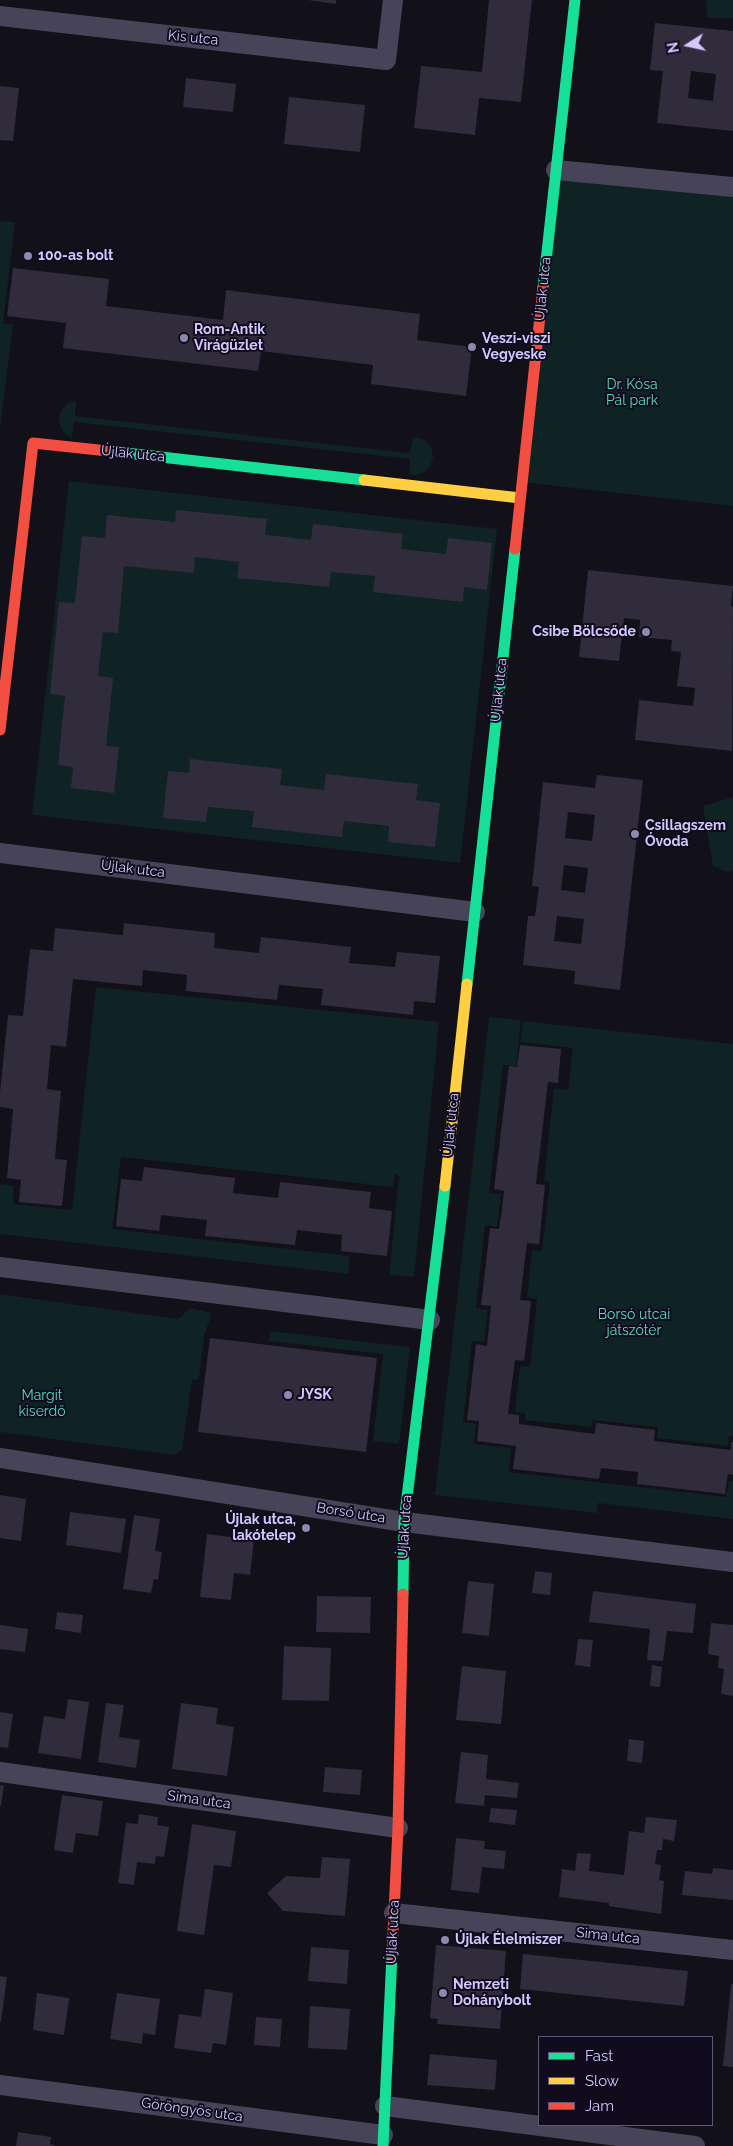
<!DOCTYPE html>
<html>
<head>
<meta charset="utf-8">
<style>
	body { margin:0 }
	#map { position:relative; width:733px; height:2146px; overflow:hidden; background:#121019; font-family:Raleway,sans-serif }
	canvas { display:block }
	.legend { position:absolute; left:538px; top:2036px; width:175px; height:90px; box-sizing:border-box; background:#100c1d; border:1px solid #5e5777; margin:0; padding:6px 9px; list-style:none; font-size:15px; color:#d2c8fe }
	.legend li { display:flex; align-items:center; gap:10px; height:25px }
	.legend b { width:25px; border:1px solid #5e5777 }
	.north { position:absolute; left:663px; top:20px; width:50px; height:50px; -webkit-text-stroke:4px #100c1d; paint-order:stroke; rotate:260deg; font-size:14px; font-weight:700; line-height:20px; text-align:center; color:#d2c8fe }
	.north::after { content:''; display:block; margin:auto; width:18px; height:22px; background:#d2c8fe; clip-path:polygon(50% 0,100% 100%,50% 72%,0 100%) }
</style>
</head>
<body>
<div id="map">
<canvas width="733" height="2146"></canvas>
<ul class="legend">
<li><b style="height:6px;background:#16e098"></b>Fast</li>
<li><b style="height:6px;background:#ffcf43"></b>Slow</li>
<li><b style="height:6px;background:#f24e42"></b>Jam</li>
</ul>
<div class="north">N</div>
</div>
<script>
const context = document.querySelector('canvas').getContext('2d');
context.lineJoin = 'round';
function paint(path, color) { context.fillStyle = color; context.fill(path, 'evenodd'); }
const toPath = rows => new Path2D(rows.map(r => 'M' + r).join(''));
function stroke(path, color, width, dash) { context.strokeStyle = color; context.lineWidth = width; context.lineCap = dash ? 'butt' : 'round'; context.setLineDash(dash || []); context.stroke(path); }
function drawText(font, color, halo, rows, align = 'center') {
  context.font = font + ' Raleway,sans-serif'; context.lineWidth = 4; context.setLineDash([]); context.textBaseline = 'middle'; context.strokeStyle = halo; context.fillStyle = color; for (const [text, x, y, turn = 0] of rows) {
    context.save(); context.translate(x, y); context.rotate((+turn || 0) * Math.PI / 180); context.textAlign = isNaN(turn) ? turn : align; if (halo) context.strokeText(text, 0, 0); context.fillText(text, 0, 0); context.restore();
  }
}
const green = toPath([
	[706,0,733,0,733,18,707,18],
	[556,170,733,187,733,506,522,482],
	[0,221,15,222,3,323,13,324,0,429],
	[76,400,75,416,410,453,413,437,421,438,428,443,432,450,433,458,430,466,425,472,417,475,409,475,410,459,74,422,72,438,65,434,60,426,59,418,62,409,68,403],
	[69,481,497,529,460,863,32,815],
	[733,797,733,870,728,872,713,866,703,806],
	[96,987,439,1022,414,1277,389,1275,399,1176,395,1174,393,1187,121,1157,112,1229,350,1256,348,1274,0,1234,0,1184,14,1186,13,1204,72,1210],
	[489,1017,521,1020,516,1066,503,1065,489,1193,501,1194,497,1227,485,1225,476,1308,488,1310,484,1342,472,1341,463,1422,476,1424,474,1444,511,1448,509,1472,726,1497,729,1481,733,1481,733,1519,598,1503,597,1513,435,1495],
	[523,1021,733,1044,733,1436,729,1436,728,1446,657,1438,658,1427,592,1420,591,1427,525,1420,525,1413,515,1412,520,1366,530,1367,537,1299,527,1297,532,1250,542,1251,550,1182,544,1181,554,1088,568,1090,573,1048,520,1042],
	[0,1294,178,1319,190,1308,212,1313,204,1336,199,1379,192,1380,182,1450,174,1455,0,1432],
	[270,1331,410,1347,399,1444,373,1441,383,1354,269,1341]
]);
const building = toPath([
	[308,0,336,0,336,4],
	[489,0,532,0,521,102,479,98,475,135,414,128,421,66,482,72],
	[655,23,733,31,733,131,657,123,663,71,650,70],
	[691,71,716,74,713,101,688,98],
	[186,78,236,84,233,112,183,107],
	[0,86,19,88,13,141,0,140],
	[289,97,365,105,360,152,284,144],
	[13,268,109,279,106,306,223,320,226,290,420,314,417,340,472,347,466,396,371,384,373,365,261,351,258,371,63,348,66,323,7,316],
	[176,510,267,519,265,535,286,537,311,540,313,524,403,534,401,549,446,554,448,538,492,543,487,590,464,587,463,602,373,592,375,576,354,574,331,572,329,587,237,578,239,562,195,557,194,573,124,566,118,633,103,632,98,676,113,678,106,746,119,747,114,793,71,788,73,767,58,765,65,696,50,694,59,602,75,603,82,536,105,538,107,515,175,522],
	[588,570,733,586,731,606,733,607,732,751,635,740,639,700,693,706,695,688,677,686,681,652,671,651,672,640,639,637,640,620,624,618,619,661,579,657],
	[190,759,282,769,280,785,324,790,326,774,418,784,416,800,440,803,435,847,388,842,389,826,344,821,342,837,252,827,254,811,230,809,208,807,206,822,163,818,168,771,189,773],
	[597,775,643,780,620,990,574,984,575,971,523,965,528,916,535,916,539,887,532,886,543,782,595,788],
	[568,812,595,815,592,841,565,838],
	[564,865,588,868,585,893,561,890],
	[557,916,584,919,581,944,554,941],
	[124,923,215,933,214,948,259,953,261,937,307,942,351,947,349,963,395,967,397,952,440,956,435,1003,414,1001,413,1015,321,1005,323,989,279,985,277,1000,186,991,187,975,143,970,142,986,73,979,66,1047,51,1045,47,1089,61,1091,55,1159,67,1160,62,1206,19,1202,21,1180,7,1178,13,1109,0,1107,0,1092,8,1015,23,1016,30,949,53,951,55,928,123,935],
	[520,1045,561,1049,558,1083,548,1082,536,1184,545,1185,539,1244,527,1243,520,1300,531,1301,528,1330,524,1361,515,1360,508,1414,519,1415,519,1424,595,1434,596,1423,655,1430,654,1441,731,1450,731,1442,733,1442,733,1475,728,1474,725,1494,637,1484,638,1472,601,1468,599,1479,513,1469,516,1446,477,1441,479,1421,467,1420,476,1344,487,1346,491,1306,481,1305,490,1228,499,1229,502,1209,504,1191,494,1189,509,1066,517,1067],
	[144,1167,235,1178,233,1193,278,1198,280,1182,371,1192,369,1208,392,1211,387,1256,341,1251,342,1235,297,1230,295,1245,205,1236,207,1220,161,1215,159,1231,116,1226,121,1179,142,1181],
	[210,1338,377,1358,366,1452,198,1432],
	[0,1495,26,1499,21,1541,0,1538],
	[70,1512,126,1519,121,1553,66,1545],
	[134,1515,160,1519,155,1551,162,1552,158,1580,154,1579,151,1593,123,1589],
	[207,1534,254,1540,250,1575,234,1573,231,1600,200,1597],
	[535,1571,552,1573,550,1595,532,1593],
	[468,1581,494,1584,489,1636,462,1633],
	[593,1591,696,1604,693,1633,667,1631,663,1661,647,1660,650,1629,589,1622],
	[317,1596,371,1597,370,1633,316,1632],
	[57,1612,83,1615,81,1633,55,1629],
	[711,1623,733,1625,733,1696,721,1694,724,1669,718,1668,719,1656,708,1654],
	[0,1625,28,1629,25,1652,0,1649],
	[578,1639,593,1640,590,1667,575,1665],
	[284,1646,331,1648,329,1701,282,1700],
	[652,1665,662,1667,660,1687,650,1686],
	[462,1666,506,1671,501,1724,456,1720],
	[68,1699,89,1702,81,1759,38,1753,44,1716,65,1719],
	[106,1703,124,1705,119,1737,140,1740,136,1768,98,1762],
	[181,1703,218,1708,216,1724,234,1727,227,1776,172,1769],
	[0,1712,13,1714,8,1748,0,1747],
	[629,1739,644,1741,642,1763,627,1761],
	[461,1752,488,1755,486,1779,519,1783,517,1798,485,1795,484,1806,455,1803],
	[325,1767,362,1770,360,1795,323,1792],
	[0,1785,4,1786,1,1806,0,1806],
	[62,1795,103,1801,98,1836,76,1833,73,1853,54,1850],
	[491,1808,517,1810,515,1825,489,1822],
	[139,1814,158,1817,157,1825,169,1827,164,1857,156,1856,155,1864,137,1862,134,1885,118,1883,126,1823,138,1824],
	[646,1817,677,1820,674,1841,663,1839,662,1850,657,1850,655,1864,661,1865,659,1880,664,1881,661,1914,609,1906,609,1903,559,1897,562,1869,575,1871,577,1853,591,1854,589,1871,624,1875,629,1831,644,1833],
	[192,1824,236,1831,231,1867,214,1865,204,1935,177,1931],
	[456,1838,485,1841,484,1849,506,1851,504,1869,482,1867,479,1893,451,1890],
	[322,1857,350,1859,345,1916,283,1911,267,1893,286,1876,320,1878],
	[713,1868,733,1870,733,1900,682,1895,685,1871,712,1874],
	[436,1945,506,1951,500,2029,437,2024,438,2019,430,2018],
	[311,1947,349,1950,347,1984,308,1981],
	[523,1954,688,1971,684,2006,520,1989],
	[0,1976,7,1977,1,2022,0,2022],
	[731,1984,733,1984,733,2067,723,2066],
	[205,1989,233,1993,226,2045,213,2043,211,2053,174,2048,179,2014,201,2017],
	[37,1993,69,1998,64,2035,33,2030],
	[117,1993,160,1999,155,2035,143,2033,142,2044,110,2039],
	[310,2006,350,2009,347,2050,308,2048],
	[256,2017,282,2019,280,2047,254,2045],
	[430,2054,497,2060,495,2090,427,2085],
	[18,2132,51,2137,50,2144,56,2146,16,2146]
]);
const street = toPath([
	[0,16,386,60,393,0],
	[556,170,733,187],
	[0,853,475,912],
	[0,1267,430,1320],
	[0,1458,404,1522,733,1562],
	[0,1772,398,1828],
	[394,1913,733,1950],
	[0,2085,383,2135],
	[385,2106,695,2146]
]);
const fast = toPath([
	[543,288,575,0],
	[108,451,364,480],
	[467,984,515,549],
	[403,1594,404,1522,445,1186],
	[383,2146,392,1954]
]);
const slow = toPath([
	[364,480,520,498],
	[445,1186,467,984]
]);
const jam = toPath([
	[515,549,543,288],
	[0,730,33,443,108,451],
	[392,1954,398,1828,403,1594]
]);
const markers = [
	[28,256,5,"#8f88ae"],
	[184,338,5,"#8f88ae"],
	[472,347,5,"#8f88ae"],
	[646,632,5,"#8f88ae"],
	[635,834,5,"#8f88ae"],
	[288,1395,5,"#8f88ae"],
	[306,1528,5,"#8f88ae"],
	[445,1940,5,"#8f88ae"],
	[443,1993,5,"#8f88ae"]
];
const streetNames = [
	["Kis utca",193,38,6],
	["Újlak utca",543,289,-84],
	["Újlak utca",133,454,6],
	["Újlak utca",499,690,-84],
	["Újlak utca",133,869,7],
	["Újlak utca",451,1125,-84],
	["Borsó utca",351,1513,9],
	["Újlak utca",405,1527,-86],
	["Sima utca",199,1800,8],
	["Újlak utca",393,1932,-87],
	["Sima utca",608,1936,6],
	["Göröngyös utca",192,2110,8]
];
const poiNames = [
	["100-as bolt",38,256],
	["Rom-Antik",194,330],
	["Virágüzlet",194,346],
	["Veszi-viszi",482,339],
	["Vegyeske",482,355],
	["Csibe Bölcsőde",636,632,"right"],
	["Csillagszem",645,826],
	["Óvoda",645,842],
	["JYSK",298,1395],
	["Újlak utca,",296,1520,"right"],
	["lakótelep",296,1536,"right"],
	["Újlak Élelmiszer",455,1940],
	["Nemzeti",453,1985],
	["Dohánybolt",453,2001]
];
const parkNames = [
	["Dr. Kósa",632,385],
	["Pál park",632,401],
	["Borsó utcai",634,1315],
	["játszótér",634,1331],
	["Margit",42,1396],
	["kiserdő",42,1412]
];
paint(green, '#0f2224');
paint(building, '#302c3c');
stroke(street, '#47445a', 20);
stroke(fast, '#16e098', 11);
stroke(slow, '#ffcf43', 11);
stroke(jam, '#f24e42', 11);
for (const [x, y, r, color] of markers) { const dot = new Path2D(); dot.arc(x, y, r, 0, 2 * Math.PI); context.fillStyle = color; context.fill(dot); stroke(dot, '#100c1d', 2); }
drawText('14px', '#d2c8fe', '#100c1d', streetNames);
drawText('bold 14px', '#d2c8fe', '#100c1d', poiNames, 'left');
drawText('14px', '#56dcc5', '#100c1d', parkNames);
</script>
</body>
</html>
